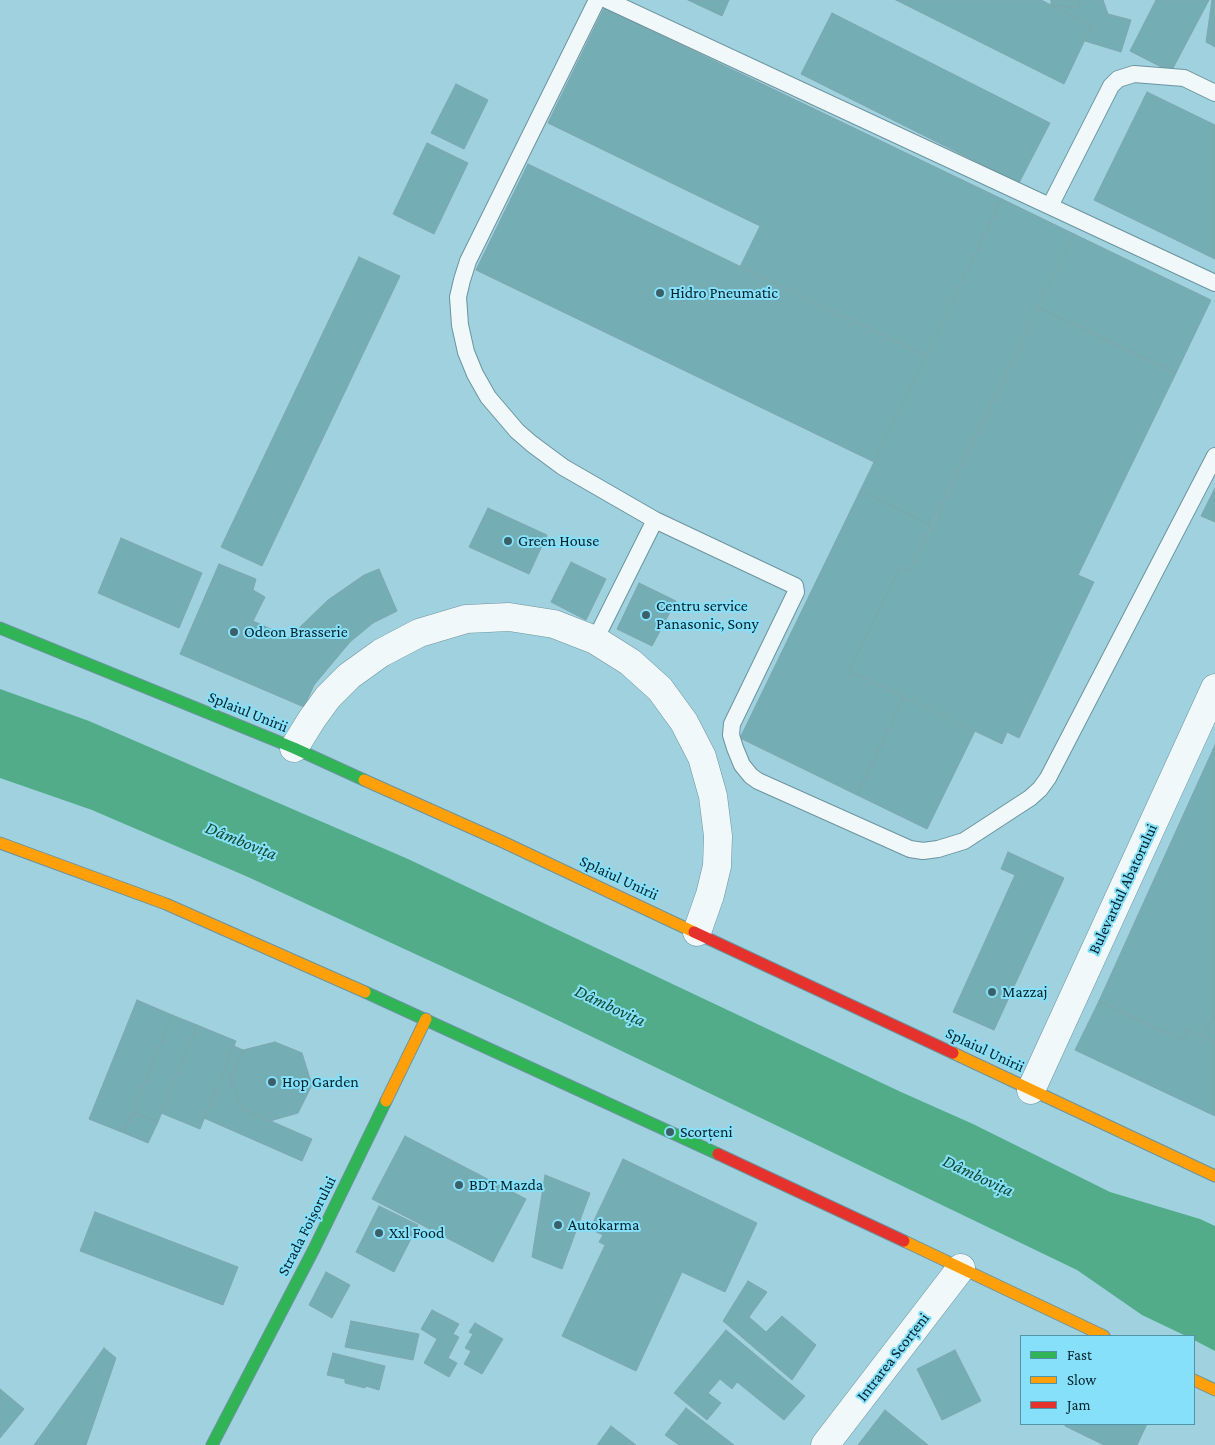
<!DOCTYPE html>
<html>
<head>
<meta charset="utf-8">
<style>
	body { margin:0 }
	#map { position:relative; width:1215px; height:1445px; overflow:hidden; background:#a0d1df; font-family:"Crimson Pro",serif }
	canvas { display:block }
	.legend { position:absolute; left:1020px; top:1335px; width:175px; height:90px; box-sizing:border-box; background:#86e0f9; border:1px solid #5294a7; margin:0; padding:6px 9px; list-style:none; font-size:15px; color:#05232b }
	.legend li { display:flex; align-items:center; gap:10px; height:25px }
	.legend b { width:25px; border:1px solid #5294a7 }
</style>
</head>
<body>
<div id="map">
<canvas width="1215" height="1445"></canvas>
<ul class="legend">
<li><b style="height:6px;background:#30b455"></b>Fast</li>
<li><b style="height:6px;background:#ff9f0a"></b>Slow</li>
<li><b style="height:6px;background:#e5322d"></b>Jam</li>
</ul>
</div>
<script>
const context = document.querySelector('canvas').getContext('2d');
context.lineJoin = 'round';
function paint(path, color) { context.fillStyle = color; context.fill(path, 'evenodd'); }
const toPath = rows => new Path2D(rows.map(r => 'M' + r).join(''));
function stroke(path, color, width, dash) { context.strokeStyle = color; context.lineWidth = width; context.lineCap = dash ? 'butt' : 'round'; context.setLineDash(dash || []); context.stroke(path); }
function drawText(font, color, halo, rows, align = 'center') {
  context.font = font + ' "Crimson Pro",serif'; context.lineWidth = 4; context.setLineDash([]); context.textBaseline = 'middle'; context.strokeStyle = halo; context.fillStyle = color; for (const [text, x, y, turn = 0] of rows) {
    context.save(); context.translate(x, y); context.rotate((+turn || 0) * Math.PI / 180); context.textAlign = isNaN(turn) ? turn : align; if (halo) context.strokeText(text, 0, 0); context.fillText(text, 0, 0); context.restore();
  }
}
const water = toPath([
	[0,689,89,721,408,859,901,1092,973,1124,1110,1192,1200,1219,1215,1226,1215,1351,1194,1340,1194,1336,1186,1336,1142,1315,1077,1270,526,1005,248,877,92,810,0,778]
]);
const building = toPath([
	[688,0,729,0,722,16,688,0],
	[896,0,1041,0,1092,25,1064,84,896,0],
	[1051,0,1080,0,1078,8,1051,5,1051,0],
	[1080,0,1103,0,1108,14,1131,20,1121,52,1085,41,1092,25,1051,5,1078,8,1080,0],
	[1156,0,1209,0,1171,72,1130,51,1156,0],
	[1212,0,1215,0,1215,47,1206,42,1212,0],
	[604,8,1002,199,926,356,740,267,760,226,548,123,604,8],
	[832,13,1050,123,1019,183,801,74,832,13],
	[456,84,488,100,464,149,431,133,456,84],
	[1147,92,1215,125,1215,259,1094,200,1147,92],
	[427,143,468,163,434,234,393,214,427,143],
	[528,164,926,356,874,462,476,270,528,164],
	[1002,199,1074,234,932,526,860,491,1002,199],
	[1074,234,1211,300,1176,373,1038,307,1074,234],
	[359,257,400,276,262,566,221,547,359,257],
	[1038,307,1176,373,1078,575,1094,582,1019,738,1007,732,1002,744,849,671,900,567,909,571,1038,307],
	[1215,488,1215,522,1201,516,1215,488],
	[860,491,932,526,909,571,900,567,849,671,904,697,857,795,740,738,860,491],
	[488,508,547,535,529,574,469,547,488,508],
	[121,538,202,573,179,628,98,593,121,538],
	[571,562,606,579,586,620,551,602,571,562],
	[219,564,256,579,253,590,265,597,253,621,293,639,301,626,328,600,364,575,379,569,397,611,373,623,350,642,314,685,304,707,180,654,219,564],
	[639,583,676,601,652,646,617,629,639,583],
	[904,697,975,731,927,829,857,795,904,697],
	[1215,745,1215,1015,1201,1036,1187,1029,1182,1040,1099,1001,1215,745],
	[1008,852,1064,878,994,1030,953,1012,1015,875,1001,869,1008,852],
	[137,1000,172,1015,124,1133,89,1119,137,1000],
	[1099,1001,1182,1040,1187,1029,1215,1042,1215,1116,1075,1050,1099,1001],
	[172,1015,197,1025,158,1122,133,1112,172,1015],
	[1215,1015,1215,1042,1201,1036,1215,1015],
	[197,1025,236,1041,200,1129,161,1113,197,1025],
	[275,1042,302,1053,312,1085,298,1113,270,1121,241,1108,230,1079,243,1050,275,1042],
	[234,1046,243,1050,230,1079,241,1108,312,1139,302,1161,204,1118,234,1046],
	[133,1112,158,1122,148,1143,124,1133,133,1112],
	[405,1136,526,1199,493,1262,372,1199,405,1136],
	[623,1159,757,1223,725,1292,682,1272,636,1371,562,1336,605,1245,599,1242,603,1235,590,1229,623,1159],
	[545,1175,590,1193,562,1269,532,1257,545,1175],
	[379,1206,418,1225,394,1272,356,1252,379,1206],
	[95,1212,238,1267,223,1305,80,1251,95,1212],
	[326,1272,350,1285,332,1318,309,1305,326,1272],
	[748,1281,767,1292,749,1317,766,1332,782,1316,816,1345,792,1380,723,1321,748,1281],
	[432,1310,459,1324,453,1334,459,1337,448,1358,457,1363,449,1377,424,1363,437,1339,421,1329,432,1310],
	[351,1321,419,1334,413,1360,345,1347,351,1321],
	[475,1323,503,1339,482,1374,464,1364,471,1351,465,1348,473,1334,469,1332,475,1323],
	[726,1330,805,1396,784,1420,737,1382,732,1389,720,1379,708,1393,721,1403,707,1420,674,1393,726,1330],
	[104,1348,116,1358,86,1445,34,1445,104,1348],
	[955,1350,981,1401,942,1420,917,1369,955,1350],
	[333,1353,385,1366,379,1390,366,1386,365,1388,345,1383,345,1379,327,1375,333,1353],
	[0,1389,24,1409,0,1438,0,1389],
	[686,1408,734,1445,679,1445,665,1435,686,1408],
	[885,1410,928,1445,858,1445,885,1410],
	[1065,1424,1147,1424,1137,1445,1104,1445,1065,1426,1065,1424],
	[611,1426,636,1445,597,1445,611,1426]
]);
const lane = toPath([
	[597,0,468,261,462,280,458,297,460,325,466,352,475,374,488,397,517,431,532,444,563,467,655,520,795,586,796,592,732,724,731,735,735,748,742,765,751,776,758,781,910,849,923,851,938,849,964,841,1030,798,1040,789,1048,778,1215,456],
	[607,0,1215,283],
	[1050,206,1111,86,1118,79,1134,74,1184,78,1215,93],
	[595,640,655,520]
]);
const street = toPath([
	[294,748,312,719,328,697,349,676,381,653,419,633,466,619,509,617,554,624,595,640,630,662,660,689,684,722,702,757,713,796,718,836,717,866,710,895,697,932],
	[1031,1090,1215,688],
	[825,1445,961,1268]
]);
const fast = toPath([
	[0,628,294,748,364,780],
	[365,992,718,1154],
	[212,1445,314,1249,386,1101]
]);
const slow = toPath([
	[364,780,503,842,694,932],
	[0,843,166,904,365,992],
	[953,1053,1215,1176],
	[386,1101,426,1019],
	[904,1241,1104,1336],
	[1194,1380,1215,1390]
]);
const jam = toPath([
	[694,932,953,1053],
	[718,1154,904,1241]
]);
const markers = [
	[660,293,5,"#3b606a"],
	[508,541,5,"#3b606a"],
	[646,615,5,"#3b606a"],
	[234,632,5,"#3b606a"],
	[992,992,5,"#3b606a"],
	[272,1082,5,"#3b606a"],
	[670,1132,5,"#3b606a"],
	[459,1185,5,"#3b606a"],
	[558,1225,5,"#3b606a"],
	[379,1233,5,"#3b606a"]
];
const poiNames = [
	["Hidro Pneumatic",670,293],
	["Green House",518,541],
	["Centru service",656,606],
	["Panasonic, Sony",656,624],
	["Odeon Brasserie",244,632],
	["Mazzaj",1002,992],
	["Hop Garden",282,1082],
	["Scorțeni",680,1132],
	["BDT Mazda",469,1185],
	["Autokarma",568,1225],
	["Xxl Food",389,1233]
];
const streetNames = [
	["Splaiul Unirii",248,712,22],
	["Splaiul Unirii",619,878,25],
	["Bulevardul Abatorului",1123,889,-65],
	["Splaiul Unirii",985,1050,25],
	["Strada Foișorului",307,1226,-63],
	["Intrarea Scorțeni",893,1357,-52]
];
const waterNames = [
	["Dâmbovița",241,841,22],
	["Dâmbovița",610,1006,25],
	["Dâmbovița",978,1176,25]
];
paint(water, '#52ac8a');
paint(building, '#75adb4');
stroke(building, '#7da7ad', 1);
stroke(lane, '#6a949f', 18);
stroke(street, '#6a949f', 29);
stroke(fast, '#6a949f', 13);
stroke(slow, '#6a949f', 13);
stroke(jam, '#6a949f', 13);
stroke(lane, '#f1f8fa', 16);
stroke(street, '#f1f8fa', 28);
stroke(fast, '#30b455', 11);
stroke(slow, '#ff9f0a', 11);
stroke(jam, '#e5322d', 11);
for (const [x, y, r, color] of markers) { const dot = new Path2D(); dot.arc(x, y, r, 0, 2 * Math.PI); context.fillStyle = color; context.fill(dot); stroke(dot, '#86e0f9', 2); }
drawText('16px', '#05232b', '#86e0f9', poiNames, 'left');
drawText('16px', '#05232b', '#86e0f9', streetNames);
drawText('italic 18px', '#0f482b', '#86e0f9', waterNames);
</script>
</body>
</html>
